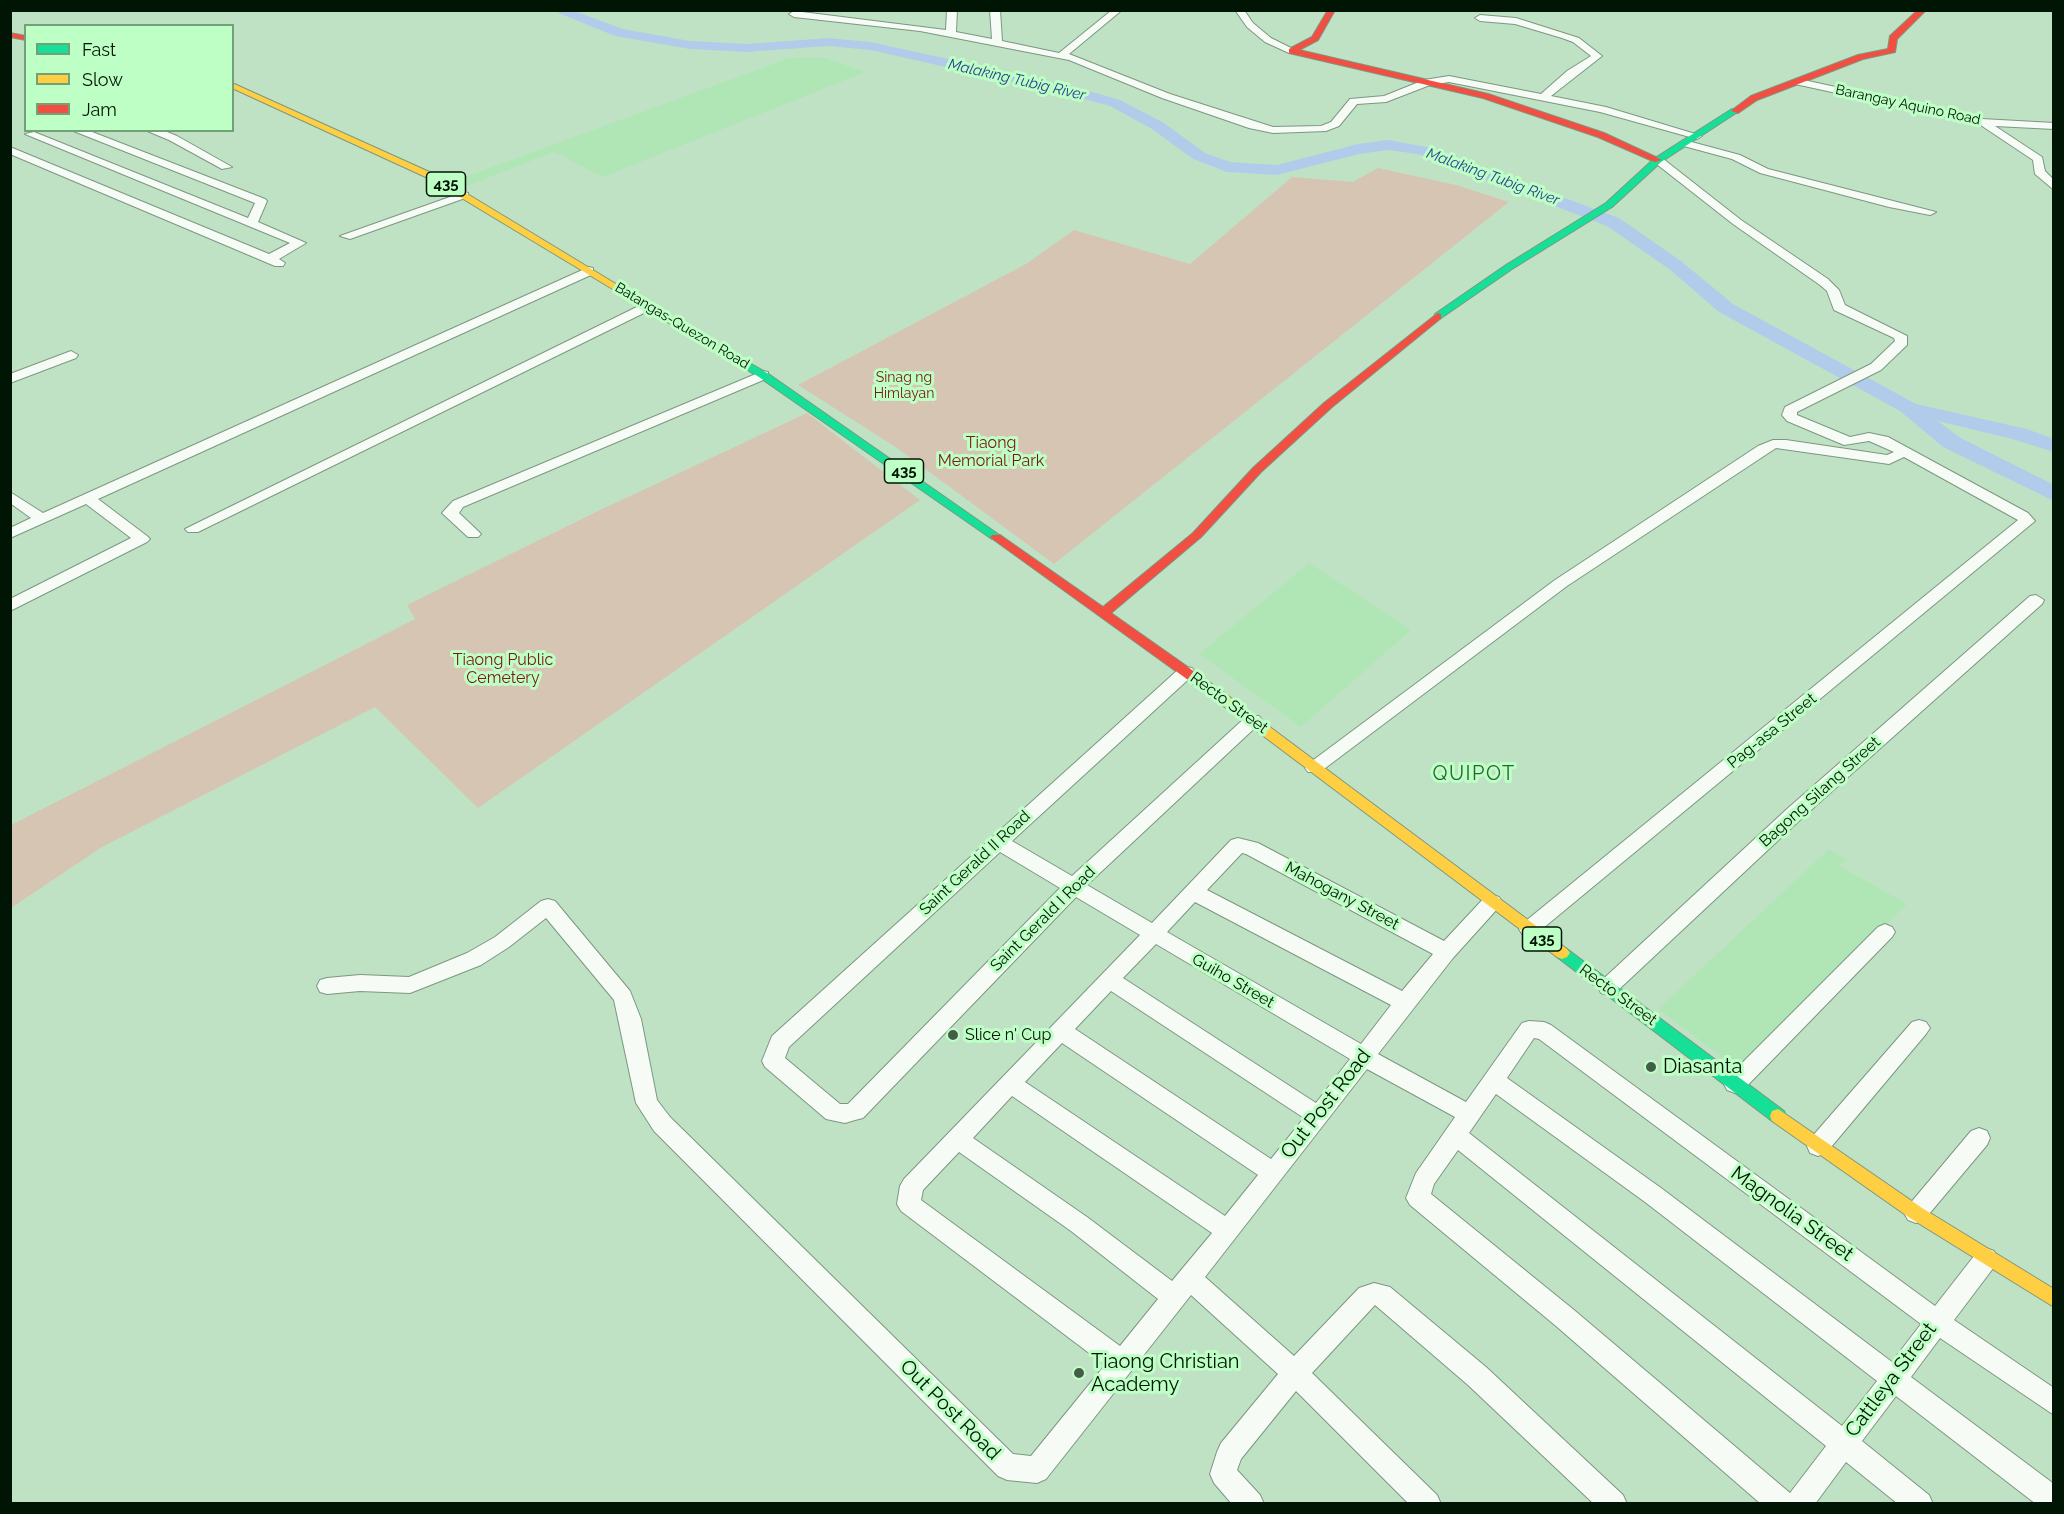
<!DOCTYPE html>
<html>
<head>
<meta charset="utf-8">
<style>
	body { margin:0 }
	#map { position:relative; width:2064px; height:1514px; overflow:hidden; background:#c0e2c4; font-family:Raleway,sans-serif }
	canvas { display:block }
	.frame { position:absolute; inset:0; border:12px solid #001503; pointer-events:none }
	.legend { position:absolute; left:24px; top:24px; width:210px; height:108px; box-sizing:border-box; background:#beffc5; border:2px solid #72a177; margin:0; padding:8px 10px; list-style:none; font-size:18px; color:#001503 }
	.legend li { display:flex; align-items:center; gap:12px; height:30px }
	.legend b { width:30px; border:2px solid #72a177 }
</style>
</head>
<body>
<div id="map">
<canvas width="2064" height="1514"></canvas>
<div class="frame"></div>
<ul class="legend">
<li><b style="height:8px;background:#16e098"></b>Fast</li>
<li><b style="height:8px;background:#ffcf43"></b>Slow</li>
<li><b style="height:8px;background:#f24e42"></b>Jam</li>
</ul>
</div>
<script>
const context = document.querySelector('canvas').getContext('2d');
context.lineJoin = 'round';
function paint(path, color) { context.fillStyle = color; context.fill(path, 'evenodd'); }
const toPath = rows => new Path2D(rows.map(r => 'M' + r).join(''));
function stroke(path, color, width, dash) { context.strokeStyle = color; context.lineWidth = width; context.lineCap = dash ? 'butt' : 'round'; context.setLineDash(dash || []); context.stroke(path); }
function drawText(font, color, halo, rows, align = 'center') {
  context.font = font + ' Raleway,sans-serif'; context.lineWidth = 6; context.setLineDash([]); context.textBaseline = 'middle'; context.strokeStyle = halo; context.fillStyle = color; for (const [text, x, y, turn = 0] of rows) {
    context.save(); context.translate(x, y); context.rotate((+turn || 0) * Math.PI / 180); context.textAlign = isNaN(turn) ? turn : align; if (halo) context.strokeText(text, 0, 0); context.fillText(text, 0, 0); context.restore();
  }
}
const built = toPath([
	[822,57,866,72,603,177,554,152,464,187,454,181,789,58],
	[1309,563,1411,630,1301,727,1199,654],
	[1829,849,1846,860,1840,866,1907,904,1740,1071,1658,1009]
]);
const green = toPath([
	[1378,168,1456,185,1509,202,1054,564,897,448,798,385,1026,264,1074,230,1190,264,1292,177,1353,182],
	[807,413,920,500,478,808,375,707,102,847,11,908,11,825,415,619,407,605,594,513]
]);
const river = toPath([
	[551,10,572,10,623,29,690,41,747,44,828,38,870,42,1064,84,1120,100,1164,123,1205,153,1230,162,1277,165,1358,144,1388,140,1427,147,1619,218,1681,261,1733,304,1916,404,2027,429,2054,439,2054,452,2012,439,1938,421,1959,437,2054,485,2054,501,1943,447,1900,411,1719,312,1669,269,1607,226,1418,154,1388,150,1359,154,1277,175,1227,172,1193,159,1152,129,1110,106,1061,93,870,50,828,46,747,52,690,49,615,36,551,10]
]);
const street = toPath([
	[947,10,957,10,956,32,992,39,990,10,1000,10,1002,41,1059,53,1112,10,1122,10,1069,54,1170,94,1273,127,1321,126,1331,122,1350,99,1384,96,1424,80,1449,76,1541,94,1567,71,1591,56,1573,42,1562,38,1515,24,1480,21,1475,18,1480,15,1516,18,1579,38,1602,56,1551,96,1606,107,1702,136,1697,139,1600,112,1449,82,1430,85,1386,102,1357,104,1339,126,1326,131,1273,133,1249,128,1162,98,1069,60,920,31,794,17,789,14,794,11,946,30,947,10],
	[1235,10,1244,10,1253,23,1271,38,1297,51,1289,53,1265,42,1247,27,1235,10],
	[1799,79,1982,119,2054,123,2054,129,1995,126,2042,157,2045,171,2054,180,2054,190,2035,174,2033,160,1979,124,1795,84,1794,82,1799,79],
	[71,130,87,130,265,199,267,201,258,222,306,243,279,259,285,263,283,266,275,266,10,154,10,147,269,254,290,243,25,134,34,132,248,218,255,203,71,130],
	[145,130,162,130,177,136,232,167,222,169,169,140,145,130],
	[1684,140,1740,155,1768,169,1936,212,1930,215,1889,207,1760,173,1732,159,1680,145,1679,143,1684,140],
	[1654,158,1662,158,1741,220,1828,279,1839,290,1845,305,1907,336,1907,345,1881,370,1797,412,1797,415,1850,437,1869,433,1888,437,2028,513,2035,521,1536,934,1529,937,1522,934,1519,929,1522,924,2018,520,1904,457,1889,464,1776,448,1567,586,1320,772,1308,772,1305,768,1308,764,1555,580,1758,446,1773,440,1786,440,1887,455,1894,452,1869,441,1844,445,1787,421,1782,415,1785,407,1871,364,1895,341,1894,338,1834,310,1827,291,1820,285,1733,224,1654,162,1654,158],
	[464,192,468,193,468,197,350,239,340,236,464,192],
	[589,267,593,268,593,274,98,499,147,536,150,539,147,542,10,611,10,599,131,538,86,504,10,538,10,528,31,518,10,503,10,492,43,513,589,267],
	[647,302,653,306,652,309,198,532,188,532,185,529,647,302],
	[71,351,78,355,76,358,10,383,10,374,71,351],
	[763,371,768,372,768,378,463,507,459,513,478,531,481,534,478,537,468,537,442,513,453,501,763,371],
	[2036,595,2044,600,2042,604,1801,819,1615,993,1608,995,1601,993,1598,987,1601,981,1787,809,2030,596,2036,595],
	[1186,667,1192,668,1195,672,1192,676,1012,841,1072,876,1247,716,1259,716,1262,720,1259,724,1087,885,1152,923,1231,840,1238,838,1258,843,1444,941,1485,897,1492,895,1499,897,1502,902,1499,907,1453,958,1378,1054,1466,1102,1522,1023,1529,1021,1544,1022,1551,1025,1935,1306,1978,1251,1986,1248,1994,1251,1998,1259,1994,1267,1954,1320,2054,1388,2054,1415,1940,1338,1911,1377,2054,1484,2054,1504,2036,1504,1896,1396,1862,1441,1929,1495,1933,1504,1898,1504,1846,1462,1815,1504,1761,1504,1556,1326,1410,1205,1406,1198,1416,1173,1455,1117,1367,1069,1205,1277,1294,1356,1359,1288,1374,1283,1390,1287,1486,1367,1623,1495,1627,1504,1594,1504,1468,1385,1375,1305,1312,1373,1437,1495,1441,1504,1409,1504,1296,1391,1241,1459,1237,1470,1260,1495,1264,1504,1232,1504,1214,1483,1210,1474,1217,1452,1221,1443,1278,1374,1191,1295,1046,1479,1037,1483,1007,1480,998,1476,654,1131,636,1103,614,1000,546,918,509,947,481,965,410,993,360,991,327,994,320,992,317,986,320,980,327,978,360,975,409,977,467,953,495,937,541,901,548,899,555,901,630,991,641,1019,657,1100,670,1117,1013,1454,1031,1456,1105,1365,901,1211,897,1204,900,1186,904,1179,1140,935,1076,897,863,1118,855,1120,845,1123,826,1119,765,1067,762,1061,772,1036,1180,668,1186,667],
	[1000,852,1060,888,848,1104,840,1104,785,1058,789,1047,1000,852],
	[1242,853,1246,854,1433,954,1402,991,1207,890,1242,853],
	[1195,902,1391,1005,1361,1044,1167,932,1195,902],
	[1156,944,1350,1059,1316,1103,1123,978,1156,944],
	[1111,991,1304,1118,1271,1159,1075,1029,1111,991],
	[1534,1038,1539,1039,1921,1324,1892,1362,1661,1188,1507,1078,1534,1038],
	[1062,1043,1258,1175,1225,1216,1025,1082,1062,1043],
	[1496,1094,1645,1202,1877,1381,1842,1426,1469,1133,1496,1094],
	[1012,1096,1212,1233,1172,1281,1087,1217,973,1138,1012,1096],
	[1458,1150,1826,1446,1790,1493,1574,1310,1431,1194,1434,1184,1458,1150],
	[959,1152,1071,1231,1158,1299,1120,1346,921,1200,923,1190,959,1152],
	[1885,924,1892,927,1895,932,1892,937,1743,1090,1735,1093,1727,1090,1724,1084,1727,1078,1878,927,1885,924],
	[1919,1020,1926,1022,1930,1028,1926,1034,1826,1153,1818,1156,1810,1153,1807,1146,1810,1139,1912,1022,1919,1020],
	[1979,1128,1987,1131,1990,1138,1987,1145,1924,1220,1916,1223,1908,1220,1904,1213,1908,1206,1971,1131,1979,1128]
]);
const fast = toPath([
	[1732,109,1739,111,1661,162,1612,207,1512,269,1441,318,1435,318,1435,314,1506,265,1606,203,1655,158,1732,109],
	[682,324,767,373,1002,537,1000,539,992,539,759,377,679,329,679,325,682,324],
	[1562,947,1567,949,1784,1111,1786,1116,1784,1121,1778,1123,1772,1121,1557,957,1554,953,1557,949,1562,947]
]);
const slow = toPath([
	[232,83,436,175,687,327,679,329,430,179,232,88,232,83],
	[1214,688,1219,689,1567,949,1570,953,1567,957,1562,959,1557,957,1209,695,1208,692,1214,688],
	[1778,1109,1922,1208,2054,1289,2054,1307,1910,1218,1772,1121,1770,1116,1772,1111,1778,1109]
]);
const jam = toPath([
	[1328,10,1335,10,1318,40,1299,50,1488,94,1604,133,1662,160,1655,162,1598,137,1483,98,1289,53,1289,49,1312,37,1328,10],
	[1918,10,1926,10,1897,39,1895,52,1863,59,1757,100,1738,113,1731,111,1751,96,1858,55,1888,49,1890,36,1918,10],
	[10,33,26,36,26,40,10,37,10,33],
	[1438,313,1441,314,1441,318,1332,407,1261,472,1201,537,1111,613,1219,689,1220,692,1219,695,1209,695,990,537,992,535,1000,535,1103,607,1193,533,1253,468,1324,403,1438,313]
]);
const markers = [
	[953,1035,6,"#435d47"],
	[1651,1067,6,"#435d47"],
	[1079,1373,6,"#435d47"]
];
const farStreetnames = [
	["Barangay Aquino Road",1908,105,12],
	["Batangas-Quezon Road",682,326,31]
];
const farParknames = [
	["Sinag ng",904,378],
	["Himlayan",904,394]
];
const farWaternames = [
	["Malaking Tubig River",1017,80,13],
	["Malaking Tubig River",1493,177,20]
];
const shields = [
	[446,184,39],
	[904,471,39],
	[1542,939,39]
];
const shieldNames = [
	["435",446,184],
	["435",904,471],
	["435",1542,939]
];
const parkNames = [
	["Tiaong",991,443],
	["Memorial Park",991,461],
	["Tiaong Public",503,660],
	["Cemetery",503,678]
];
const streetNames = [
	["Recto Street",1229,703,36],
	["Pag-asa Street",1772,731,-39],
	["Bagong Silang Street",1820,792,-42],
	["Saint Gerald II Road",975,863,-43],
	["Mahogany Street",1342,896,28],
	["Saint Gerald I Road",1043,919,-45],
	["Guiho Street",1233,981,30],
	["Recto Street",1618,995,36]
];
const poiNames = [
	["Slice n' Cup",965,1035]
];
const quarterNames = [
	["QUIPOT",1474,774]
];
const nearPoinames = [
	["Diasanta",1663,1067],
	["Tiaong Christian",1091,1362],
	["Academy",1091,1385]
];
const nearStreetnames = [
	["Out Post Road",1326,1104,-52],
	["Magnolia Street",1792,1214,36],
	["Cattleya Street",1891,1380,-53],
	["Out Post Road",950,1410,45]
];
paint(built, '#b0e6b6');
paint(green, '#d6c5b3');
paint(river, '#b1ccea');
stroke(street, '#7c9780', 2);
stroke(fast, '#7c9780', 2);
stroke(slow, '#7c9780', 2);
stroke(jam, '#7c9780', 2);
paint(street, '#f6fbf6');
paint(fast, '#16e098');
paint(slow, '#ffcf43');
paint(jam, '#f24e42');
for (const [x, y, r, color] of markers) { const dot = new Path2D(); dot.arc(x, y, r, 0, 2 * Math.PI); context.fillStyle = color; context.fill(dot); stroke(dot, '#beffc5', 2); }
drawText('14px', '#001503', '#beffc5', farStreetnames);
drawText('14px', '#7c1814', '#beffc5', farParknames);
drawText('italic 15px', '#2a4191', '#beffc5', farWaternames);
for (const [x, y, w] of shields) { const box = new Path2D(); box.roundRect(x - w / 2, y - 12, w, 24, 4.5); context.fillStyle = '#beffc5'; context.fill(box); stroke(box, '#001503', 1.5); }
drawText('bold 15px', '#001503', null, shieldNames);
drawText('16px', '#7c1814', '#beffc5', parkNames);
drawText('16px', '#001503', '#beffc5', streetNames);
drawText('16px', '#001503', '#beffc5', poiNames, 'left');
context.letterSpacing = '1.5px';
drawText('20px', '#286533', '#beffc5', quarterNames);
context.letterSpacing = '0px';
drawText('20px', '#001503', '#beffc5', nearPoinames, 'left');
drawText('20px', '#001503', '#beffc5', nearStreetnames);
</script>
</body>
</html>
